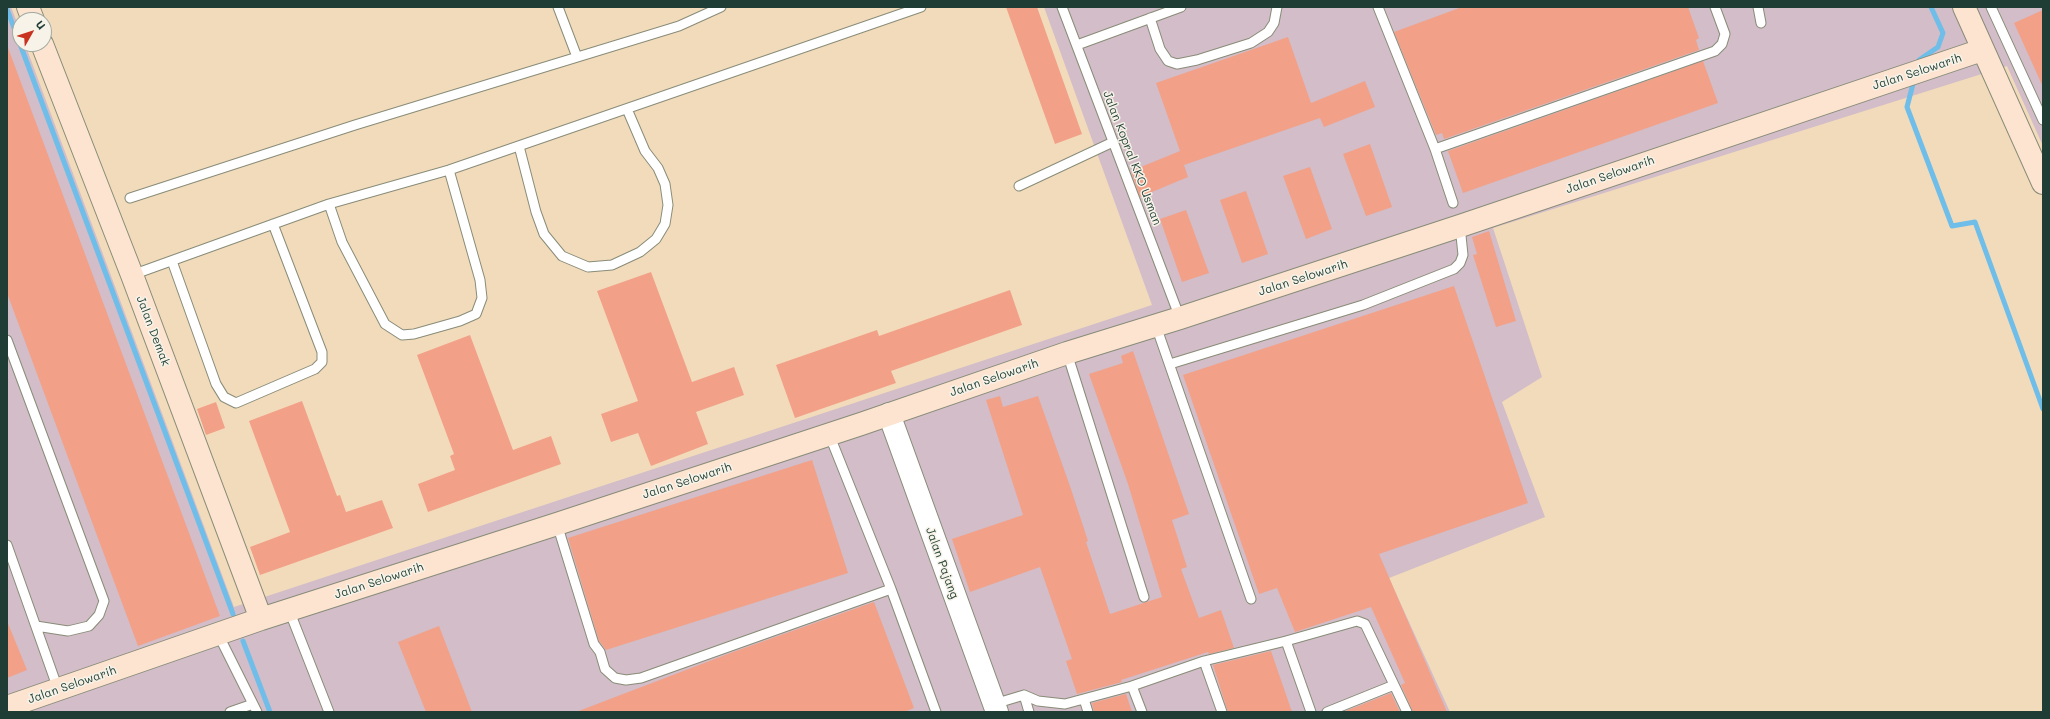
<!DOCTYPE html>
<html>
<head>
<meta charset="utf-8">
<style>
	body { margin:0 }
	#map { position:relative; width:2050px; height:719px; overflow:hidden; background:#f2dbbb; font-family:Mali,sans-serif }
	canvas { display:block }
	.frame { position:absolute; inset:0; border:8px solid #1f3d34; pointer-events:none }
	.north { position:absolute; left:12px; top:12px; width:40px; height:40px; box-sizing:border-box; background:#f7f3e8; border:1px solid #a1aaa0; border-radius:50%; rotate:51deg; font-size:11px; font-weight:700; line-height:16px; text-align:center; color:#1f3d34 }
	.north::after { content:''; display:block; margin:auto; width:14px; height:18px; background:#c8321e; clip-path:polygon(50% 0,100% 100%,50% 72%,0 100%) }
</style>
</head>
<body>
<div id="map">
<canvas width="2050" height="719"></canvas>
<div class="frame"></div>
<div class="north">U</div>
</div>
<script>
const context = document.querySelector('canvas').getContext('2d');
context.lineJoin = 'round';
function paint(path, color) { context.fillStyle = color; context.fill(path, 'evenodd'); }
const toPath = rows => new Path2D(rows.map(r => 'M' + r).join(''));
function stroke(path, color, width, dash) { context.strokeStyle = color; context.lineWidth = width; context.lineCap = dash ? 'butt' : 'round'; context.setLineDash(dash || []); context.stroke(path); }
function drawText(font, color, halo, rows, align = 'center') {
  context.font = font + ' Mali,sans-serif'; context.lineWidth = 3; context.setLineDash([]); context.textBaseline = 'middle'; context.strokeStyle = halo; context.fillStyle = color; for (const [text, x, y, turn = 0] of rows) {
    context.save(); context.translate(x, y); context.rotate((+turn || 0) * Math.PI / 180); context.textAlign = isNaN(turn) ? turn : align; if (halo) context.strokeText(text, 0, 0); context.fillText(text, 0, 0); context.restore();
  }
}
const industrial = toPath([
	[7,7,11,7,20,30,20,44,25,44,234,607,1152,305,1044,7,2043,7,2043,146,2007,66,1493,228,1542,377,1502,402,1545,517,1389,578,1450,712,7,712]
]);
const stream = toPath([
	[7,9,20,44],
	[20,44,233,614],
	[1918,65,1919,60,1938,47,1943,33,1931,7],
	[1914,80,1907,107,1952,226,1975,222,2043,409],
	[243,641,270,712]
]);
const building = toPath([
	[1006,7,1037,7,1082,134,1055,144],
	[1462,7,1688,7,1699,38,1696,40,1699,50,1444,139,1442,133,1436,135,1394,32],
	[2043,10,2043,87,2014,23],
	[1288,37,1311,103,1365,81,1375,107,1324,127,1320,118,1184,165,1188,177,1140,197,1131,171,1180,151,1156,83],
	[7,45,220,616,138,646,7,293],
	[1703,61,1718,103,1463,193,1448,151],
	[1370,144,1392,207,1366,216,1343,154],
	[1310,167,1332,229,1306,239,1283,176],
	[1246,191,1268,254,1242,263,1220,200],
	[1186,210,1209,273,1182,282,1160,219],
	[1489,231,1516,321,1496,327,1473,255,1477,254,1472,237],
	[651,272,692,382,734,367,744,395,696,412,708,444,651,466,638,433,611,442,601,414,638,401,597,291],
	[1454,286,1528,503,1379,554,1447,712,1413,712,1401,685,1405,683,1371,607,1295,632,1277,588,1259,594,1183,375],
	[1010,290,1022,325,891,371,896,383,795,418,776,365,877,330,879,336],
	[470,335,513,450,551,436,561,464,428,512,418,484,455,470,450,456,454,454,417,355],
	[1133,351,1189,514,1172,520,1187,567,1181,569,1199,618,1221,610,1234,648,1209,654,1208,652,1121,680,1122,682,1077,694,1066,661,1072,659,1040,567,970,592,952,539,1023,515,986,400,1000,396,1003,407,1038,396,1071,489,1088,541,1086,542,1110,614,1162,597,1128,484,1089,374,1123,363,1121,356],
	[302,401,337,496,340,495,346,512,382,500,393,528,260,575,250,547,290,532,249,421],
	[216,402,225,428,206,435,197,409],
	[812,460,848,573,606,650,599,641,568,538],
	[874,602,914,708,904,712,576,712,733,652],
	[7,621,27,670,7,678],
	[439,626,472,712,426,712,398,642],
	[1271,651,1292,712,1228,712,1213,665],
	[1391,693,1400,712,1343,712],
	[1126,694,1132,712,1094,712,1092,703]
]);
const service = toPath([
	[558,7,577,57],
	[1062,7,1180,318],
	[1378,7,1435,149,1453,203],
	[1758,7,1761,23],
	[1991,7,2043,120],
	[1150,18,1160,49,1168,61,1177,64,1197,60,1251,43,1268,32,1274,23,1277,7],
	[1077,45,1181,7],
	[519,146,536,212,544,234,562,256,588,267,612,265,640,252,656,239,665,224,668,205,665,184,658,168,645,151,627,109],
	[1435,149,1715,51,1722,44,1725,34,1715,7],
	[1019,186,1113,142],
	[130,198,355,125,679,26,721,7],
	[329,204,342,242,385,324,402,335,414,334,460,321,476,314,482,298,480,280,449,170],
	[172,261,216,384,224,397,236,403,315,369,322,362,322,352,273,224],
	[132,275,329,204,449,170,921,7],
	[1156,326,1251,599],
	[7,340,104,601,99,615,89,626,68,631,36,626],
	[1067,353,1144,597],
	[1170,364,1363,305,1454,269,1460,263,1463,255,1460,226],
	[829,434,891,589,936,712],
	[557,524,594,644,600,652,605,669,615,678,626,680,641,678,891,589],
	[7,545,58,689],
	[289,610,329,712],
	[218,634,253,704],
	[1286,641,1311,712],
	[1204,661,1222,712],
	[1132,686,1142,712],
	[1024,695,1029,712],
	[1084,699,1088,712],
	[994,704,1024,695,1038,701,1065,704,1132,686,1204,661,1286,641,1357,621,1365,624,1407,712],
	[230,712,253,704,257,712],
	[1327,712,1394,685]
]);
const tertiary = toPath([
	[889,414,997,712]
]);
const secondary = toPath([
	[28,7,33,20],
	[1964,7,2043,183],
	[42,44,132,275,261,619],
	[7,707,261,619,557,524,861,424,1067,353,1180,318,1460,226,1982,50]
]);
const streetNames = [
	["Jalan Selowarih",1917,72,-18],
	["Jalan Kopral KKO Usman",1132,158,69],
	["Jalan Selowarih",1610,175,-19],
	["Jalan Selowarih",1303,278,-18],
	["Jalan Demak",153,331,69],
	["Jalan Selowarih",994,378,-19],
	["Jalan Selowarih",687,481,-18],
	["Jalan Pajang",942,563,70],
	["Jalan Selowarih",379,581,-18],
	["Jalan Selowarih",72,685,-19]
];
paint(industrial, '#d2bdc8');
stroke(stream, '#6fbde9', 5);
paint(building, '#f2a188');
stroke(service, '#888c78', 11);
stroke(tertiary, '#888c78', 24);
stroke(secondary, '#888c78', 24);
stroke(service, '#fff', 9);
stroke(tertiary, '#fff', 22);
stroke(secondary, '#fde4d1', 22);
drawText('12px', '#1f3d34', '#f7f3e8', streetNames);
</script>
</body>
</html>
